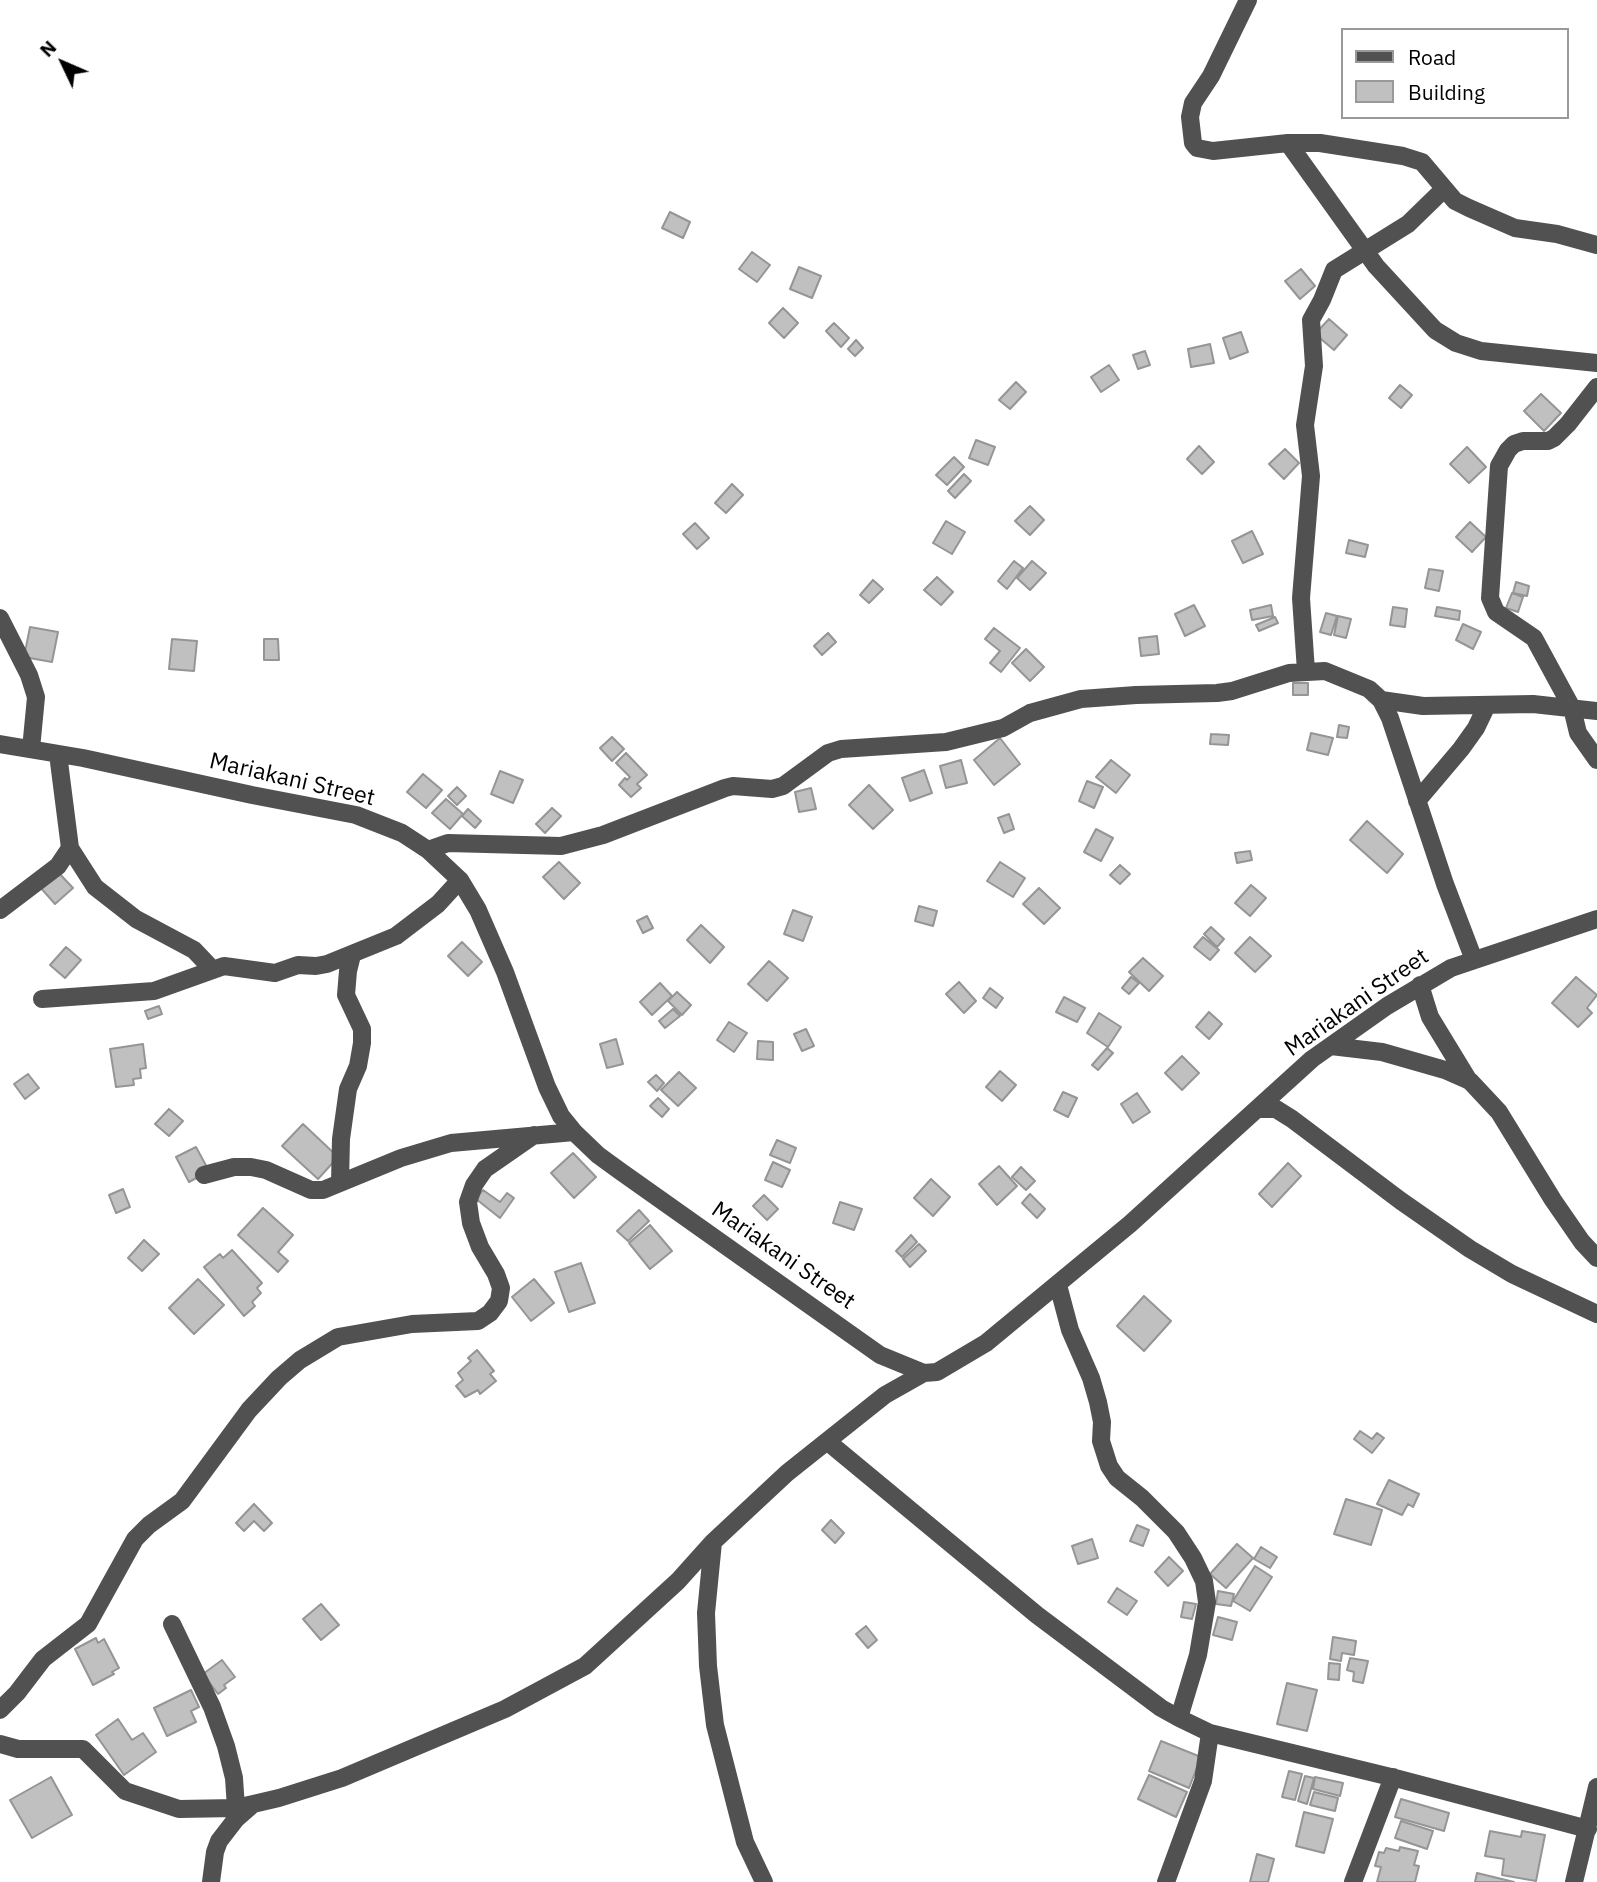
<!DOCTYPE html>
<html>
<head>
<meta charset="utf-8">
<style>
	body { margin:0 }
	#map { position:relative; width:1597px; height:1882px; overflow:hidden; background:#fff; font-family:"IBM Plex Sans",sans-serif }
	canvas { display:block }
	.legend { position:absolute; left:1341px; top:28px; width:228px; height:91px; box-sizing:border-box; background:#fff; border:2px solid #999; margin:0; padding:9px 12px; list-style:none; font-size:21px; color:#000 }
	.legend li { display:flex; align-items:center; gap:14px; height:35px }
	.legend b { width:35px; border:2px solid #999 }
	.north { position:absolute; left:28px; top:28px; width:70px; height:70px; -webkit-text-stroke:5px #fff; paint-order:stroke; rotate:314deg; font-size:19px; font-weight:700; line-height:28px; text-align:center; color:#000 }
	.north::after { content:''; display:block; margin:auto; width:24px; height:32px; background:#000; clip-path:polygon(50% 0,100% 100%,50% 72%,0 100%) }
</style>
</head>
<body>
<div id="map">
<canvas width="1597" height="1882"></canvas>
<ul class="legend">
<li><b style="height:9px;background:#515151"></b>Road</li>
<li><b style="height:19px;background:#c0c0c0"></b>Building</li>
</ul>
<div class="north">N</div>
</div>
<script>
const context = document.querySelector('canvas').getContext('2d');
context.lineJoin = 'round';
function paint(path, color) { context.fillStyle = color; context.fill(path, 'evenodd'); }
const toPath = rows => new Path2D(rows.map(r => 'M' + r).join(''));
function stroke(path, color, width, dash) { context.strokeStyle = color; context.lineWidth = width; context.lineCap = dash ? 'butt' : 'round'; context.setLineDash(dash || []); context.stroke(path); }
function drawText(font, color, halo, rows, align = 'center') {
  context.font = font + ' "IBM Plex Sans",sans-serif'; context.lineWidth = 6; context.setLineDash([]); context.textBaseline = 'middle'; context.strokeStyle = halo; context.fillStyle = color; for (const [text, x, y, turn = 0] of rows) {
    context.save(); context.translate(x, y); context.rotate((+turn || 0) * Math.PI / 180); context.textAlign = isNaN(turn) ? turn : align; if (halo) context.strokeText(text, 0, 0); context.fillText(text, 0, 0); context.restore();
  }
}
const building = toPath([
	[670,212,690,222,683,238,662,228,670,212],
	[752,252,770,265,757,282,739,269,752,252],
	[799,267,821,276,812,298,790,289,799,267],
	[1301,269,1315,286,1300,299,1285,281,1301,269],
	[783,308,798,323,784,338,769,323,783,308],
	[1329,319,1347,335,1334,350,1315,334,1329,319],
	[834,323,849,338,841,347,826,331,834,323],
	[1241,332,1248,352,1230,359,1223,338,1241,332],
	[856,340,863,348,855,356,848,349,856,340],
	[1210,344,1214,363,1191,367,1188,349,1210,344],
	[1145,351,1150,365,1138,369,1133,355,1145,351],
	[1109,365,1119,380,1101,392,1091,377,1109,365],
	[1016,382,1026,392,1010,409,999,400,1016,382],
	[1400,385,1412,395,1401,408,1389,398,1400,385],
	[1541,394,1561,413,1544,431,1524,411,1541,394],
	[976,440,995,447,988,465,969,458,976,440],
	[1199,446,1214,462,1202,474,1187,459,1199,446],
	[1467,447,1486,467,1469,483,1450,464,1467,447],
	[1285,449,1299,463,1284,479,1269,464,1285,449],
	[954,457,964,467,947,485,936,475,954,457],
	[964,474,971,481,955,498,948,491,964,474],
	[732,484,743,495,726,513,715,503,732,484],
	[1030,506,1044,520,1030,535,1015,521,1030,506],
	[946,521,965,532,952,554,933,543,946,521],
	[1470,522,1486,537,1472,552,1456,537,1470,522],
	[695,523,709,538,697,549,683,534,695,523],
	[1252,531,1263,554,1243,563,1232,541,1252,531],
	[1349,540,1368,545,1365,557,1346,553,1349,540],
	[1014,561,1023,568,1007,589,998,581,1014,561],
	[1032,561,1046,573,1030,590,1017,578,1032,561],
	[1429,569,1443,571,1439,591,1425,588,1429,569],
	[937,577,953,592,941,605,924,590,937,577],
	[873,580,883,589,869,603,860,595,873,580],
	[1516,582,1529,586,1527,596,1513,593,1516,582],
	[1512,593,1523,597,1518,612,1506,608,1512,593],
	[1194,605,1205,626,1185,636,1175,614,1194,605],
	[1271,605,1273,616,1252,620,1250,610,1271,605],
	[1393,607,1407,609,1405,627,1390,625,1393,607],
	[1437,607,1460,611,1459,620,1435,616,1437,607],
	[1326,613,1337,616,1331,635,1320,632,1326,613],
	[1338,616,1351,619,1346,638,1334,635,1338,616],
	[1275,617,1278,623,1259,631,1256,625,1275,617],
	[1463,624,1481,632,1473,649,1456,640,1463,624],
	[30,627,58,632,52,662,24,657,30,627],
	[994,628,1020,648,1001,672,990,663,1000,651,985,639,994,628],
	[828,633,836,642,822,655,814,646,828,633],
	[1157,636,1159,654,1141,656,1139,638,1157,636],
	[172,639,197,641,194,671,169,669,172,639],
	[264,639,278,639,279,660,264,660,264,639],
	[1026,649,1044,667,1030,681,1012,663,1026,649],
	[1293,683,1308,683,1308,695,1293,695,1293,683],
	[1339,725,1349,727,1347,738,1337,737,1339,725],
	[1311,733,1333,738,1328,755,1307,750,1311,733],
	[1211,734,1229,735,1228,745,1210,744,1211,734],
	[612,737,624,749,612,761,600,748,612,737],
	[1000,738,1020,764,994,785,974,760,1000,738],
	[626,753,647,775,637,784,641,788,631,797,619,785,625,778,627,780,630,777,616,763,626,753],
	[961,760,967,783,946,788,940,766,961,760],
	[1111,760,1130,775,1116,793,1096,777,1111,760],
	[924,770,932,793,910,801,902,778,924,770],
	[500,771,523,780,513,803,491,794,500,771],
	[423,774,442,790,426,808,407,792,423,774],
	[1087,781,1103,787,1094,808,1079,801,1087,781],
	[869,785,893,810,873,829,849,805,869,785],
	[457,787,466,796,457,805,448,796,457,787],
	[811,788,816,809,799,812,795,792,811,788],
	[446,799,463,814,450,829,432,813,446,799],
	[552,808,561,816,545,833,536,824,552,808],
	[468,809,481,821,475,828,462,816,468,809],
	[1009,814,1014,829,1004,833,998,818,1009,814],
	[1367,821,1403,854,1387,873,1350,840,1367,821],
	[1096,829,1113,838,1101,861,1084,852,1096,829],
	[1250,851,1252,860,1237,863,1235,853,1250,851],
	[559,862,580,883,564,899,543,877,559,862],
	[1000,862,1025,878,1013,897,987,881,1000,862],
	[1120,865,1130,874,1120,884,1110,875,1120,865],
	[57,871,73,888,55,904,40,887,57,871],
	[1251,885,1266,898,1250,916,1235,903,1251,885],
	[1039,888,1060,908,1044,924,1023,904,1039,888],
	[919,906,937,911,933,926,915,921,919,906],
	[793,910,812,917,803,941,784,934,793,910],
	[647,916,653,928,643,933,637,921,647,916],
	[701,925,724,947,710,963,687,940,701,925],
	[1211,927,1224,939,1217,947,1204,934,1211,927],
	[1203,937,1219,950,1210,960,1194,947,1203,937],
	[1250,937,1271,956,1255,972,1235,953,1250,937],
	[462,942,482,962,468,976,448,956,462,942],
	[66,947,81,960,65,978,50,965,66,947],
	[1143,958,1163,976,1149,991,1129,972,1143,958],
	[769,961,788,978,767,1001,748,984,769,961],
	[1131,977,1139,983,1129,994,1122,988,1131,977],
	[1576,977,1597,995,1587,1008,1592,1013,1578,1027,1552,1003,1576,977],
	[959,982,976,1001,964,1013,946,994,959,982],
	[660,983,672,996,652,1015,640,1002,660,983],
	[990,988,1003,998,996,1008,983,998,990,988],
	[677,992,691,1005,682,1015,668,1001,677,992],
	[1064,997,1085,1008,1077,1022,1056,1012,1064,997],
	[159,1006,162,1014,148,1019,145,1011,159,1006],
	[673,1009,680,1016,665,1028,659,1021,673,1009],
	[1209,1012,1222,1024,1209,1039,1196,1027,1209,1012],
	[1099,1013,1121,1027,1108,1047,1087,1033,1099,1013],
	[729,1022,747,1033,734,1052,717,1040,729,1022],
	[806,1029,814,1046,802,1051,794,1034,806,1029],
	[616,1039,623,1064,607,1068,600,1044,616,1039],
	[758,1041,773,1042,773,1060,757,1059,758,1041],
	[143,1044,146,1068,140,1069,141,1078,133,1079,134,1085,116,1087,110,1049,143,1044],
	[1107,1048,1113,1053,1098,1070,1092,1065,1107,1048],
	[1182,1056,1199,1073,1182,1090,1165,1073,1182,1056],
	[1000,1071,1016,1085,1002,1101,986,1087,1000,1071],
	[679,1072,696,1088,678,1106,661,1090,679,1072],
	[28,1074,39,1088,25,1099,14,1084,28,1074],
	[656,1075,664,1083,657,1091,648,1082,656,1075],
	[1063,1092,1077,1098,1068,1117,1054,1110,1063,1092],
	[1137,1093,1150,1112,1133,1123,1121,1104,1137,1093],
	[658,1098,669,1109,662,1117,650,1106,658,1098],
	[169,1109,183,1121,169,1136,155,1124,169,1109],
	[303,1124,338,1157,318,1179,282,1146,303,1124],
	[777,1140,796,1148,790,1163,770,1155,777,1140],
	[196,1147,209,1171,189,1182,176,1157,196,1147],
	[573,1153,596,1177,574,1198,551,1173,573,1153],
	[773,1162,790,1170,782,1187,765,1180,773,1162],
	[1288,1163,1301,1176,1272,1207,1259,1194,1288,1163],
	[999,1166,1017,1186,997,1205,979,1184,999,1166],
	[1021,1167,1035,1181,1026,1190,1012,1177,1021,1167],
	[931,1179,950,1197,933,1216,914,1198,931,1179],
	[123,1189,130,1207,116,1213,109,1195,123,1189],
	[483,1190,500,1202,507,1193,514,1198,500,1218,476,1199,483,1190],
	[1030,1194,1045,1209,1037,1218,1022,1203,1030,1194],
	[764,1195,778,1209,767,1220,753,1206,764,1195],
	[840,1202,862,1209,854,1230,833,1223,840,1202],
	[263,1208,293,1235,278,1252,288,1261,278,1272,238,1235,263,1208],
	[639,1210,649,1221,628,1241,617,1231,639,1210],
	[650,1225,672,1251,650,1269,629,1243,650,1225],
	[911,1235,917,1242,902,1257,896,1251,911,1235],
	[144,1240,159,1254,142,1271,128,1258,144,1240],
	[919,1244,926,1251,910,1267,903,1259,919,1244],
	[232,1250,262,1283,257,1288,261,1293,252,1302,255,1306,244,1316,204,1267,220,1254,223,1258,232,1250],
	[581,1263,595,1303,569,1312,555,1272,581,1263],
	[198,1279,224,1305,194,1334,169,1308,198,1279],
	[534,1279,554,1303,531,1321,512,1297,534,1279],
	[1144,1296,1171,1321,1144,1351,1117,1326,1144,1296],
	[477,1350,494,1371,490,1374,496,1381,480,1394,478,1390,465,1397,456,1386,463,1380,458,1373,471,1361,468,1358,477,1350],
	[1360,1431,1372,1439,1377,1433,1384,1438,1372,1453,1354,1439,1360,1431],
	[1389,1480,1419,1494,1413,1507,1408,1504,1402,1515,1377,1504,1389,1480],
	[1346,1499,1382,1510,1371,1545,1334,1534,1346,1499],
	[254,1504,272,1523,264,1531,254,1521,244,1531,236,1523,254,1504],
	[831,1520,844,1533,835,1543,822,1530,831,1520],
	[1137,1525,1149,1530,1143,1546,1130,1541,1137,1525],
	[1092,1539,1098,1558,1078,1564,1072,1546,1092,1539],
	[1237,1544,1253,1558,1226,1588,1210,1574,1237,1544],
	[1261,1547,1277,1557,1270,1568,1254,1559,1261,1547],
	[1169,1557,1183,1571,1168,1586,1155,1572,1169,1557],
	[1255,1566,1272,1577,1250,1611,1233,1601,1255,1566],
	[1117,1588,1137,1601,1127,1615,1108,1602,1117,1588],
	[1218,1591,1234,1594,1231,1606,1216,1604,1218,1591],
	[1184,1602,1196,1604,1192,1619,1181,1617,1184,1602],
	[321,1604,339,1625,321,1640,303,1619,321,1604],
	[1218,1617,1237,1622,1232,1640,1213,1635,1218,1617],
	[866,1626,877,1640,868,1648,856,1634,866,1626],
	[1333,1637,1356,1641,1354,1655,1342,1653,1341,1661,1330,1659,1333,1637],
	[96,1638,98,1643,104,1639,119,1668,112,1672,114,1674,93,1685,75,1649,96,1638],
	[1350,1658,1368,1661,1363,1683,1353,1681,1354,1672,1347,1670,1350,1658],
	[222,1660,235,1677,224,1685,226,1688,218,1694,203,1674,222,1660],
	[1329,1663,1340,1664,1339,1680,1328,1679,1329,1663],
	[1287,1683,1317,1690,1307,1731,1277,1724,1287,1683],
	[191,1690,199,1707,191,1711,196,1722,167,1736,154,1708,191,1690],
	[118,1719,132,1740,143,1733,156,1752,124,1775,96,1735,118,1719],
	[1161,1741,1201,1757,1189,1788,1149,1771,1161,1741],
	[1289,1771,1302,1774,1295,1800,1282,1797,1289,1771],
	[1149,1775,1187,1792,1176,1817,1138,1799,1149,1775],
	[1305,1776,1314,1778,1307,1804,1298,1801,1305,1776],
	[51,1777,72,1815,32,1838,10,1800,51,1777],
	[1315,1777,1343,1783,1340,1796,1313,1789,1315,1777],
	[1314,1792,1338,1798,1335,1811,1310,1805,1314,1792],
	[1401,1799,1449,1813,1444,1831,1395,1817,1401,1799],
	[1304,1812,1333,1819,1324,1853,1296,1846,1304,1812],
	[1401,1821,1433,1831,1427,1849,1395,1838,1401,1821],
	[1490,1831,1521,1837,1522,1831,1545,1835,1536,1881,1502,1875,1504,1859,1485,1856,1490,1831],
	[1400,1847,1418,1851,1414,1865,1419,1866,1415,1882,1377,1882,1381,1867,1375,1866,1379,1852,1384,1853,1386,1848,1399,1851,1400,1847],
	[1257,1854,1274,1859,1268,1882,1250,1882,1257,1854],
	[1477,1873,1514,1882,1475,1882,1477,1873]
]);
const minor = toPath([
	[1248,0,1211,76,1193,103,1190,117,1193,143,1197,148,1213,151,1288,143,1320,143,1403,156,1422,162,1455,201,1469,208,1515,228,1557,234,1597,245],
	[1288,143,1376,266,1435,330,1456,343,1481,351,1597,363],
	[1597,387,1568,424,1554,438,1548,441,1523,441,1514,444,1508,450,1499,466,1490,598,1496,612,1534,638,1572,708,1578,733,1597,760],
	[0,618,29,675,36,697,31,749],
	[1306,671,1301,598,1311,476,1305,425,1314,366,1311,320,1322,300,1334,270,1408,224,1444,189],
	[1381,700,1423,706,1533,704,1597,711],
	[0,744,83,758,252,795,356,815,402,833,428,850,460,880,478,910,505,972,547,1087,561,1116,574,1132,598,1155,620,1171,880,1355,924,1373,937,1372,986,1343,1130,1224,1312,1059,1387,1006,1451,968,1597,919],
	[58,754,70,848,95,887,136,919,194,950,212,969],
	[1417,801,1461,749,1476,728,1487,705],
	[428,850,448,843,561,846,603,835,725,788,733,786,772,789,783,786,828,753,841,749,946,742,1003,728,1030,713,1081,699,1136,695,1217,693,1232,691,1289,673,1325,671,1369,689,1381,700,1390,718,1445,884,1474,960],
	[0,910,58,866,70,848],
	[1420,985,1430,1017,1469,1081],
	[42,999,154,991,224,966,275,973,298,965,316,966,327,964,396,936,438,904,460,880],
	[1331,1046,1382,1052,1445,1070,1470,1081,1499,1112,1553,1200,1582,1242,1597,1258],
	[1258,1109,1276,1109,1292,1119,1401,1201,1470,1249,1512,1274,1597,1314],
	[204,1175,234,1167,251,1167,266,1170,311,1190,323,1190,401,1158,451,1143,574,1132],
	[340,1182,341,1139,348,1089,358,1066,362,1043,362,1029,346,995,348,971,352,955],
	[1058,1285,1070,1330,1091,1378,1098,1402,1102,1422,1101,1441,1109,1466,1117,1478,1142,1498,1176,1532,1193,1558,1204,1581,1207,1602,1198,1655,1179,1718],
	[828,1442,1037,1615,1161,1708,1179,1718,1210,1733,1399,1779,1588,1829],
	[713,1542,706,1613,708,1666,715,1725,745,1842,764,1882],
	[172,1624,212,1707,226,1746,234,1778,236,1808],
	[0,1710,17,1693,43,1659,88,1624,135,1539,149,1525,182,1501,249,1410,279,1378,300,1360,338,1337,412,1324,478,1321,490,1313,499,1301,501,1288,496,1274,480,1247,471,1223,468,1202,474,1185,485,1169,534,1135],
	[0,1744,18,1749,83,1749,125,1791,179,1809,236,1808,279,1798,342,1778,505,1709,585,1666,678,1581,713,1542,787,1473,885,1395,924,1373],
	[211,1882,215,1852,219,1841,236,1819,252,1805],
	[1166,1882,1203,1781,1210,1733],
	[1353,1882,1393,1777],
	[1574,1882,1597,1787]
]);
const streetNames = [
	["Mariakani Street",292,780,13],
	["Mariakani Street",1357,1003,-35],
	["Mariakani Street",783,1256,35]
];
paint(building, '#c0c0c0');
stroke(building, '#959595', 2);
stroke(minor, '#515151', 18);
drawText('23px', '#000', '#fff', streetNames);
</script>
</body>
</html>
